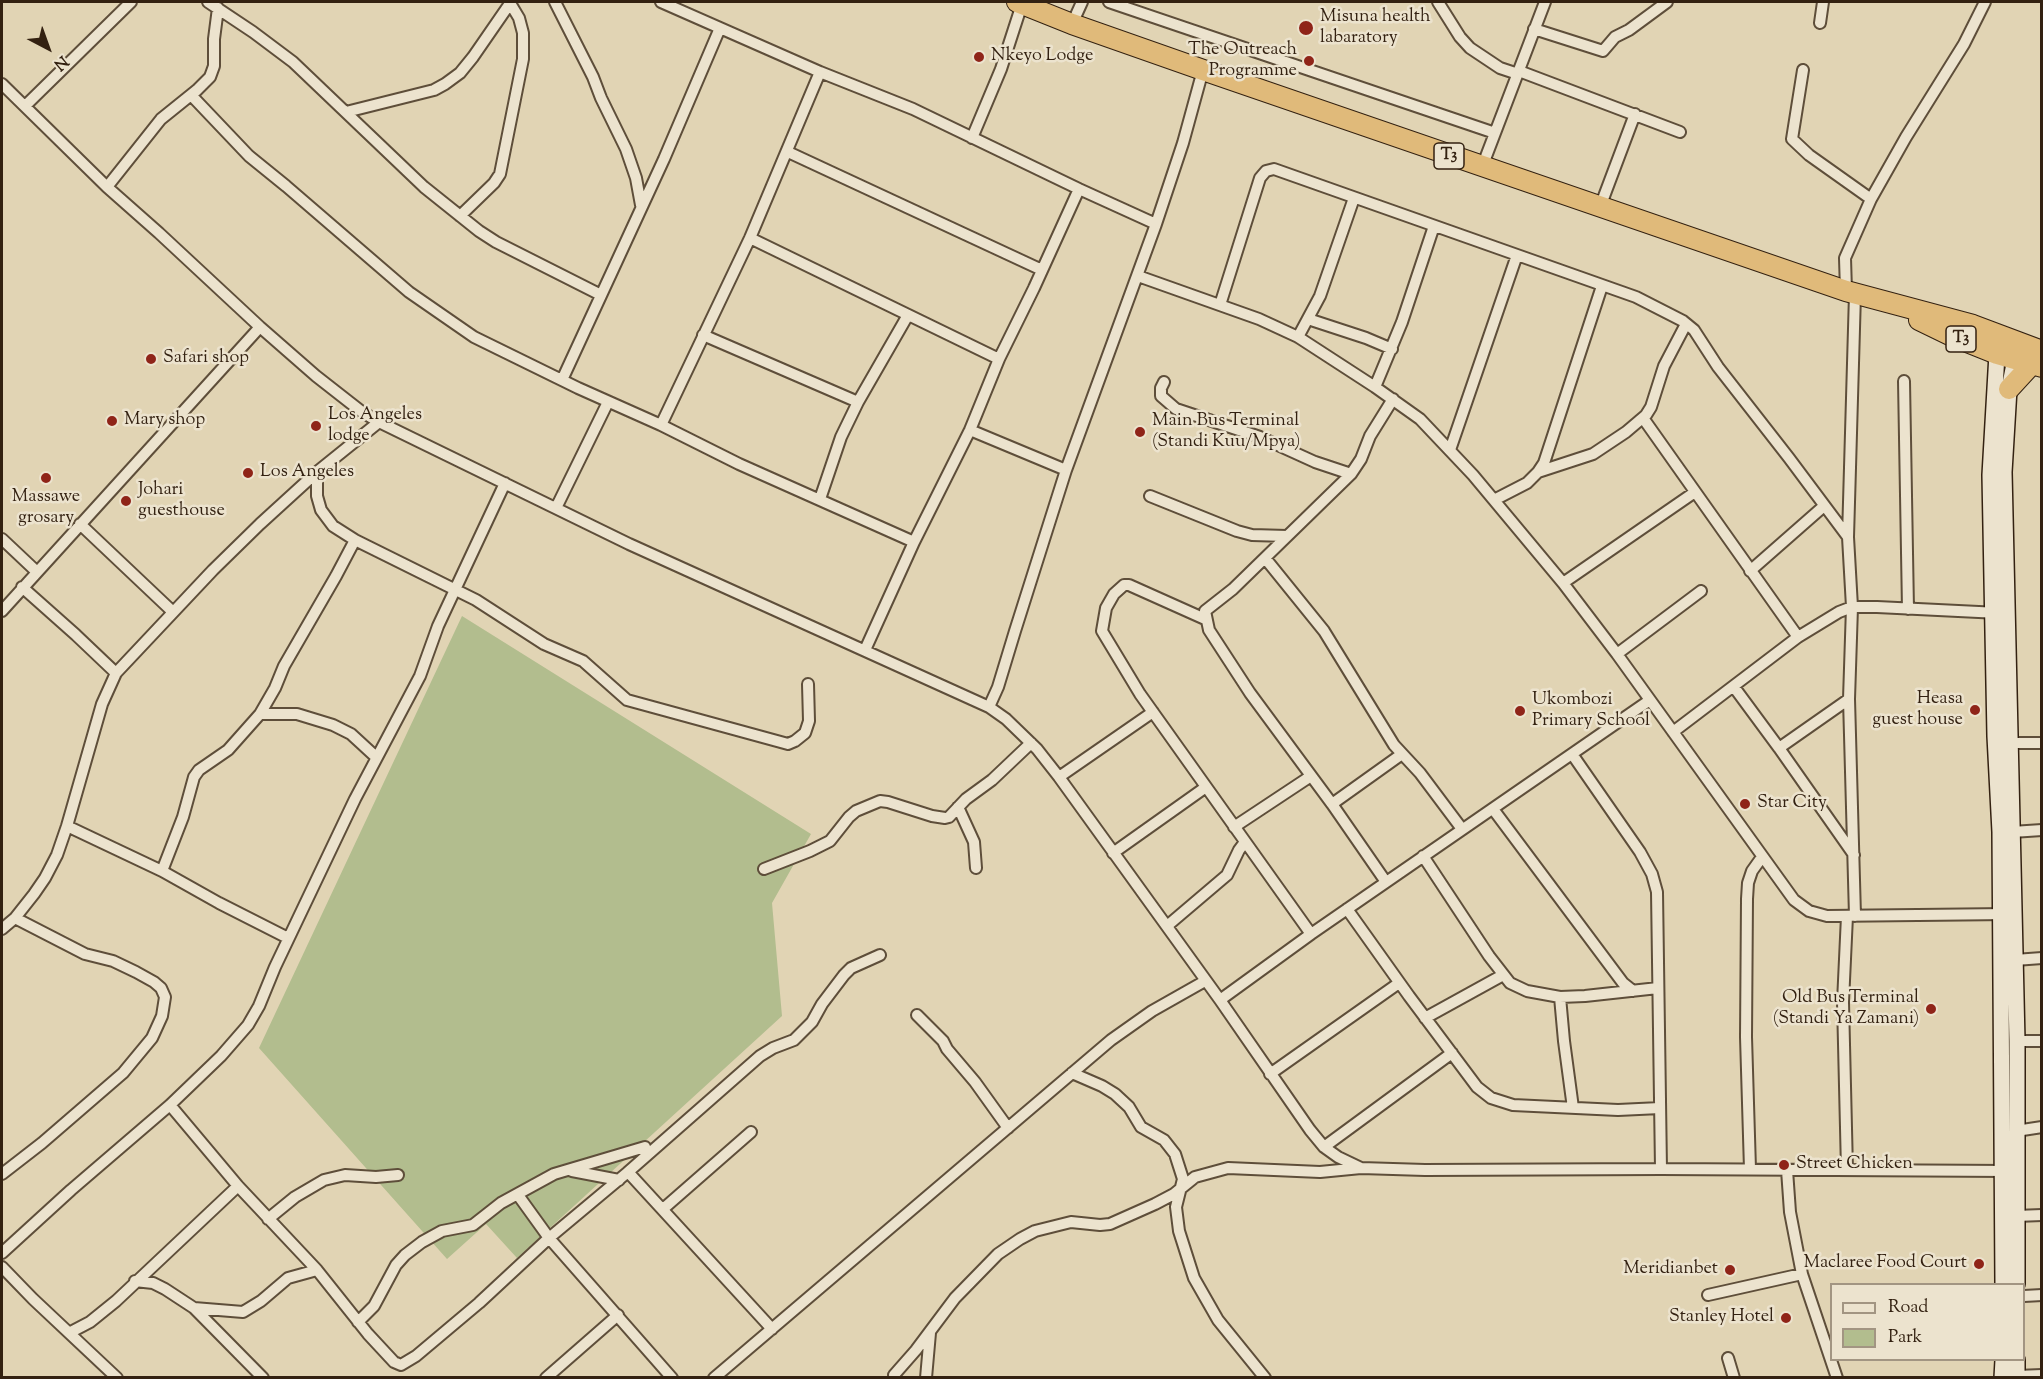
<!DOCTYPE html>
<html>
<head>
<meta charset="utf-8">
<style>
	body { margin:0 }
	#map { position:relative; width:2043px; height:1379px; overflow:hidden; background:#e1d4b4; font-family:"Sorts Mill Goudy",serif }
	canvas { display:block }
	.frame { position:absolute; inset:0; border:3px solid #332111; pointer-events:none }
	.legend { position:absolute; left:1830px; top:1283px; width:195px; height:78px; box-sizing:border-box; background:#ece3ce; border:2px solid #a29582; margin:0; padding:8px 10px; list-style:none; font-size:18px; color:#332111 }
	.legend li { display:flex; align-items:center; gap:12px; height:30px }
	.legend b { width:30px; border:2px solid #a29582 }
	.north { position:absolute; left:18px; top:18px; width:60px; height:60px; -webkit-text-stroke:4px #ece3ce; paint-order:stroke; rotate:139deg; font-size:16px; font-weight:700; line-height:24px; text-align:center; color:#332111 }
	.north::after { content:''; display:block; margin:auto; width:21px; height:27px; background:#332111; clip-path:polygon(50% 0,100% 100%,50% 72%,0 100%) }
</style>
</head>
<body>
<div id="map">
<canvas width="2043" height="1379"></canvas>
<div class="frame"></div>
<ul class="legend">
<li><b style="height:8px;background:#ece3ce"></b>Road</li>
<li><b style="height:16px;background:#b2bd8e"></b>Park</li>
</ul>
<div class="north">N</div>
</div>
<script>
const context = document.querySelector('canvas').getContext('2d');
context.lineJoin = 'round';
function paint(path, color) { context.fillStyle = color; context.fill(path, 'evenodd'); }
const toPath = rows => new Path2D(rows.map(r => 'M' + r).join(''));
function stroke(path, color, width, dash) { context.strokeStyle = color; context.lineWidth = width; context.lineCap = dash ? 'butt' : 'round'; context.setLineDash(dash || []); context.stroke(path); }
function drawText(font, color, halo, rows, align = 'center') {
  context.font = font + ' "Sorts Mill Goudy",serif'; context.lineWidth = 5; context.setLineDash([]); context.textBaseline = 'middle'; context.strokeStyle = halo; context.fillStyle = color; for (const [text, x, y, turn = 0] of rows) {
    context.save(); context.translate(x, y); context.rotate((+turn || 0) * Math.PI / 180); context.textAlign = isNaN(turn) ? turn : align; if (halo) context.strokeText(text, 0, 0); context.fillText(text, 0, 0); context.restore();
  }
}
const green = toPath([
	[462,616,811,834,772,903,782,1016,517,1258,486,1224,447,1259,259,1048]
]);
const street = toPath([
	[208,2,253,32,293,62,424,187,479,231,496,242,601,295],
	[555,2,593,77,601,98,626,149,636,178,641,205],
	[661,2,820,72,913,109,1079,189,1156,224],
	[1109,2,1495,133],
	[1438,2,1460,37,1470,48,1500,68,1518,74],
	[1820,23,1823,2],
	[1072,24,1082,2],
	[1534,29,1603,51,1615,37,1629,30,1667,2],
	[1803,70,1792,139,1809,155,1871,199],
	[1519,71,1680,132],
	[2,84,107,187,159,233,260,327,316,376,362,412,379,422,629,544,989,707,1006,719,1037,749,1059,777,1220,1000,1310,1130,1324,1147,1338,1157,1361,1168,1425,1170,1661,1169,2009,1171],
	[191,95,249,156,286,186,409,292,474,337,578,388,661,425,739,464,914,542],
	[25,106,131,2],
	[346,112,434,90,445,84,460,73,473,57,511,2],
	[972,138,1001,69,1022,4],
	[788,152,1042,270],
	[1482,167,1545,2],
	[107,187,161,119,197,90,210,77,214,66,214,39,218,8],
	[1600,207,1635,114],
	[460,216,494,183,500,174,523,59,523,33,519,18,510,3],
	[750,238,999,359],
	[1138,276,1259,319,1298,337,1375,387,1420,419,1473,475,1563,583,1617,654,1794,900,1809,911,1827,916,2008,914],
	[1846,291,1845,258,1871,199,1906,137,1964,44,1985,2],
	[1220,305,1260,178,1266,171,1274,169,1636,297,1683,321,1694,330,1718,367,1789,458,1848,537],
	[1308,319,1366,338,1392,349],
	[703,335,858,402],
	[1298,337,1320,296,1354,198],
	[562,380,664,159,720,28],
	[1904,381,1908,609],
	[1164,382,1161,388,1161,396,1176,409,1260,437,1315,462,1351,474],
	[1375,387,1402,322,1434,226],
	[1643,418,1798,637],
	[661,425,750,238,820,72],
	[970,430,1066,470],
	[1450,450,1517,255],
	[317,472,317,496,321,510,333,526,355,540,476,600,544,644,583,661,627,700,788,744,795,741,805,733,809,721,808,684],
	[1538,472,1593,454,1626,432,1646,415,1651,407,1664,366,1686,324],
	[1150,496,1237,531,1252,535,1287,536],
	[820,499,841,437,858,402,908,315],
	[1494,500,1527,483,1538,472,1544,463,1602,286],
	[556,508,608,402],
	[80,524,173,612],
	[2,539,37,572],
	[1265,558,1324,631,1394,745,1420,773,1462,829],
	[1750,571,1824,506],
	[1563,583,1695,492],
	[22,587,76,635,116,673],
	[2,611,260,327],
	[1205,619,1129,585,1124,585,1114,594,1106,608,1102,631,1140,694,1311,934],
	[865,650,914,542,970,430,999,359,1034,288,1079,189],
	[1617,654,1701,591],
	[1734,687,1779,748,1854,855],
	[989,707,998,687,1015,631,1066,470,1156,224,1183,143,1203,70],
	[260,714,297,714,333,725,351,734,376,757],
	[1673,732,1798,637,1839,612,1852,607,1877,607,1999,613],
	[2010,743,2042,743],
	[1779,748,1849,699],
	[1572,754,1640,852,1652,874,1657,892,1661,1169],
	[1059,777,1153,712],
	[1332,804,1402,754],
	[958,807,974,842,976,868],
	[1493,809,1623,983,1633,991],
	[67,826,162,871,219,903,288,938],
	[1234,827,1311,776],
	[2012,832,2042,830],
	[1113,853,1206,787],
	[1423,856,1489,956,1510,983,1527,991,1560,997,1585,996,1658,988],
	[764,869,810,851,830,841,849,817,856,811,880,801,888,802,932,816,945,818,949,817,966,799,992,780,1031,743],
	[162,871,183,817,194,777,199,770,228,750,260,714,275,688,284,666,336,576,355,540],
	[1386,882,1332,804,1250,693,1209,630,1205,611,1233,589,1351,474,1361,459,1370,436,1393,399],
	[1347,909,1409,996,1477,1087,1491,1098,1513,1105,1618,1110,1660,1108],
	[1855,916,1849,699,1852,607,1848,537,1855,294],
	[1167,926,1227,875,1239,850,1245,842],
	[2,929,15,918,34,894,45,878,57,855,67,826,102,704,116,673,213,570,260,524,317,472,379,422],
	[2015,960,2042,958],
	[1560,997,1564,1041,1573,1108],
	[1220,1000,1311,934,1650,700],
	[917,1015,943,1041,947,1049,975,1082,1008,1128],
	[1425,1018,1503,975],
	[2017,1041,2042,1041],
	[1072,1073,1102,1086,1115,1094,1129,1107,1141,1127,1164,1140,1175,1154,1183,1179,1176,1207,1179,1231,1194,1278,1218,1320,1265,1378],
	[1270,1074,1399,983],
	[170,1105,238,1186,317,1270,368,1334,394,1362,401,1365,416,1356,479,1303,549,1238,628,1172,760,1056,773,1048,794,1040,812,1022,822,1004,844,975,851,968,880,955],
	[2016,1131,2042,1127],
	[1324,1147,1452,1053],
	[1750,1169,1746,1037,1747,899,1748,883,1752,871,1762,857],
	[1787,1170,1790,1212,1802,1274,1837,1378],
	[1847,1170,1843,1002,1847,916],
	[572,1171,619,1180],
	[628,1172,772,1329],
	[2,1174,42,1143,123,1073,152,1038,162,1016,165,997,161,988,154,982,136,972,113,961,85,954,15,918],
	[518,1195,549,1238,672,1378],
	[663,1209,751,1132],
	[2016,1216,2042,1215],
	[268,1219,295,1197,324,1180,345,1175,376,1177,398,1175],
	[2,1253,71,1190,170,1105,221,1056,248,1025,259,1006,275,967,355,799,420,676,438,626,505,483],
	[2,1267,33,1299,117,1378],
	[135,1281,153,1283,165,1289,194,1308,263,1378],
	[1708,1295,1802,1274],
	[2024,1296,2042,1295],
	[194,1308,243,1312,261,1301,288,1278,317,1270],
	[358,1322,374,1306,396,1265,405,1255,422,1242,442,1231,473,1225,501,1203,554,1174,645,1147],
	[69,1333,90,1322,116,1301,238,1186],
	[1728,1358,1734,1378],
	[894,1375,916,1350,955,1298,998,1254,1020,1239,1035,1231,1071,1222,1100,1225,1110,1224,1155,1204,1174,1194,1195,1177,1228,1168,1320,1172,1361,1168],
	[2017,1376,2042,1375],
	[546,1378,618,1315],
	[714,1378,1111,1040,1152,1011,1205,981],
	[926,1378,930,1333]
]);
const secondary = toPath([
	[2017,349,2009,389,2004,472,2017,1041,2017,1284],
	[1997,354,1990,475,1995,736,2000,832,2003,1284],
	[2017,1360,2017,1378],
	[2002,1378,2003,1360]
]);
const highway = toPath([
	[1017,2,1072,24,1203,70,1846,291,1973,325,2042,351],
	[1919,320,1952,336,1997,354,2042,367],
	[2009,389,2032,364]
]);
const markers = [
	[1306,28,8,"#8f2418"],
	[979,57,6,"#8f2418"],
	[1309,61,6,"#8f2418"],
	[151,359,6,"#8f2418"],
	[112,421,6,"#8f2418"],
	[316,426,6,"#8f2418"],
	[1140,432,6,"#8f2418"],
	[248,473,6,"#8f2418"],
	[46,478,6,"#8f2418"],
	[126,501,6,"#8f2418"],
	[1975,710,6,"#8f2418"],
	[1520,711,6,"#8f2418"],
	[1745,804,6,"#8f2418"],
	[1931,1009,6,"#8f2418"],
	[1784,1165,6,"#8f2418"],
	[1979,1264,6,"#8f2418"],
	[1730,1270,6,"#8f2418"],
	[1786,1318,6,"#8f2418"]
];
const shields = [
	[1449,156,30],
	[1961,339,30]
];
const shieldNames = [
	["T3",1449,156],
	["T3",1961,339]
];
const poiNames = [
	["Misuna health",1320,18],
	["labaratory",1320,39],
	["The Outreach",1297,51,"right"],
	["Programme",1297,72,"right"],
	["Nkeyo Lodge",991,57],
	["Safari shop",163,359],
	["Los Angeles",328,416],
	["lodge",328,437],
	["Mary shop",124,421],
	["Main Bus Terminal",1152,422],
	["(Standi Kuu/Mpya)",1152,443],
	["Los Angeles",260,473],
	["Johari",138,491],
	["guesthouse",138,512],
	["Massawe",46,498,"center"],
	["grosary",46,519,"center"],
	["Heasa",1963,700,"right"],
	["guest house",1963,721,"right"],
	["Ukombozi",1532,701],
	["Primary School",1532,722],
	["Star City",1757,804],
	["Old Bus Terminal",1919,999,"right"],
	["(Standi Ya Zamani)",1919,1020,"right"],
	["Street Chicken",1796,1165],
	["Maclaree Food Court",1967,1264,"right"],
	["Meridianbet",1718,1270,"right"],
	["Stanley Hotel",1774,1318,"right"]
];
paint(green, '#b2bd8e');
stroke(street, '#5e4e3a', 14);
stroke(secondary, '#332111', 18);
stroke(highway, '#332111', 22);
stroke(street, '#ece3ce', 10);
stroke(secondary, '#ece3ce', 15);
stroke(highway, '#e0ba7a', 20);
for (const [x, y, r, color] of markers) { const dot = new Path2D(); dot.arc(x, y, r, 0, 2 * Math.PI); context.fillStyle = color; context.fill(dot); stroke(dot, '#ece3ce', 2); }
for (const [x, y, w] of shields) { const box = new Path2D(); box.roundRect(x - w / 2, y - 13, w, 26, 4.5); context.fillStyle = '#ece3ce'; context.fill(box); stroke(box, '#332111', 1.5); }
drawText('bold 16px', '#332111', null, shieldNames);
drawText('18px', '#332111', '#ece3ce', poiNames, 'left');
</script>
</body>
</html>
